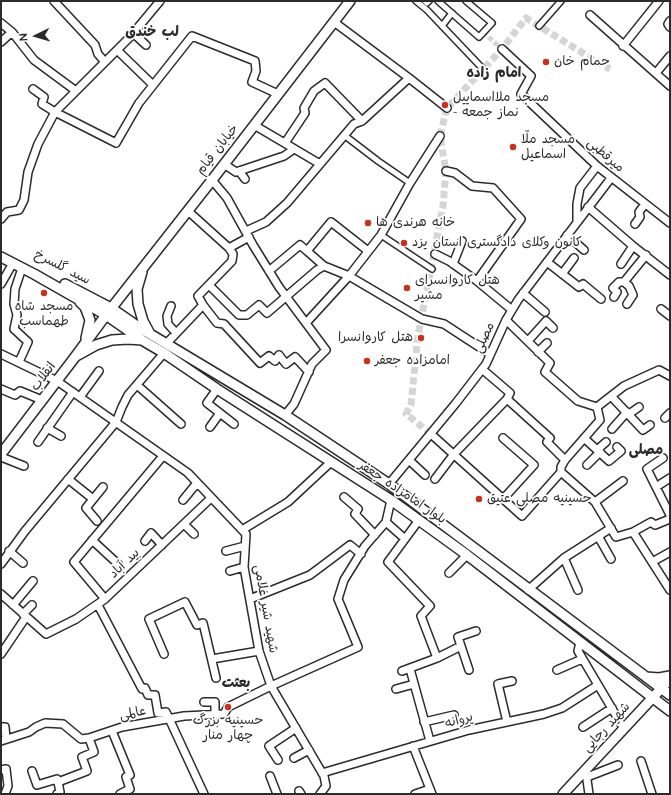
<!DOCTYPE html>
<html>
<head>
<meta charset="utf-8">
<style>
	body { margin:0 }
	#map { position:relative; width:671px; height:795px; overflow:hidden; background:#fff; font-family:"Architects Daughter",sans-serif }
	canvas { display:block }
	.frame { position:absolute; inset:0; border:2px solid #2b2b2b; pointer-events:none }
	.north { position:absolute; left:16px; top:16px; width:40px; height:40px; -webkit-text-stroke:3px #fff; paint-order:stroke; rotate:265deg; font-size:11px; font-weight:700; line-height:16px; text-align:center; color:#2b2b2b }
	.north::after { content:''; display:block; margin:auto; width:14px; height:18px; background:#2b2b2b; clip-path:polygon(50% 0,100% 100%,50% 72%,0 100%) }
</style>
</head>
<body>
<div id="map">
<canvas width="671" height="795"></canvas>
<div class="frame"></div>
<div class="north">N</div>
</div>
<script>
const context = document.querySelector('canvas').getContext('2d');
context.lineJoin = 'round';
const toPath = rows => new Path2D(rows.map(r => 'M' + r).join(''));
function stroke(path, color, width, dash) { context.strokeStyle = color; context.lineWidth = width; context.lineCap = dash ? 'butt' : 'round'; context.setLineDash(dash || []); context.stroke(path); }
function drawText(font, color, halo, rows, align = 'center') {
  context.font = font + ' "Architects Daughter","Playpen Sans Arabic",sans-serif'; context.lineWidth = 3.5; context.setLineDash([]); context.textBaseline = 'middle'; context.strokeStyle = halo; context.fillStyle = color; for (const [text, x, y, turn = 0] of rows) {
    context.save(); context.translate(x, y); context.rotate((+turn || 0) * Math.PI / 180); context.textAlign = isNaN(turn) ? turn : align; if (halo) context.strokeText(text, 0, 0); context.fillText(text, 0, 0); context.restore();
  }
}
const pedestrianTunnel = toPath([
	[483,32,502,49]
]);
const minorTunnel = toPath([
	[431,434,406,414,411,405,418,336,443,206,446,171,440,136,447,108,502,49,526,18,604,66,610,69]
]);
const pedestrian = toPath([
	[416,1,427,10,483,69],
	[425,1,427,3,429,1],
	[438,1,479,37,492,23,466,1],
	[442,26,452,13],
	[539,26,561,1],
	[344,135,378,161,410,183],
	[381,235,432,269]
]);
const minor = toPath([
	[54,1,95,45,98,54,105,62],
	[590,15,670,86],
	[670,21,668,24,670,27],
	[334,22,409,78,447,108],
	[1,23,12,32,34,60,76,91],
	[133,33,146,45],
	[1,42,12,32],
	[623,46,659,1],
	[502,49,531,76,521,94,597,166,670,223],
	[117,50,153,85],
	[656,73,670,56],
	[33,89,44,97,42,104,55,112,116,143,139,103,192,36,255,61,256,71,252,82,278,94],
	[254,125,320,164],
	[285,143,305,113,304,108,314,91,325,83,362,121],
	[224,164,236,172,284,156,294,149],
	[239,171,245,179],
	[446,171,455,173,472,186,493,188,521,219,477,281],
	[212,180,227,198,253,245,279,287,326,350,312,364,294,404,285,415],
	[588,207,633,246,670,275],
	[1,219,7,212,19,210,24,200,28,172,38,144,55,112,130,37,160,1],
	[577,221,577,204,580,188,597,166],
	[635,224,640,217,639,212,645,204],
	[246,231,266,222,287,203,354,124,362,121,409,78],
	[567,235,584,250],
	[229,248,249,237],
	[307,251,324,266],
	[435,254,449,261,477,281,512,310],
	[547,262,579,287,583,284,601,299],
	[453,264,462,241],
	[621,264,633,246],
	[269,271,300,245,307,251,331,222,368,251],
	[562,274,574,258],
	[1,284,13,263],
	[209,285,239,315,247,315,259,305,267,313,317,270,324,266,349,276,422,319,444,324,490,354],
	[523,293,545,312],
	[614,297,617,292,613,288,619,282,624,282],
	[627,304,633,295,629,286,624,282,646,255],
	[203,305,217,323,224,324,260,363,269,356,275,361,279,355,286,364,295,357,309,372],
	[171,306,167,316,168,324,176,333],
	[661,309,670,316],
	[506,320,550,363,545,372,578,401,597,407],
	[306,323,349,276,381,235,410,183,440,136],
	[528,341,546,321,553,328],
	[166,344,203,305,198,296,232,261,233,254,229,248,188,211],
	[538,352,547,343],
	[1,354,57,381,188,473,246,534,244,567,259,651,271,686,324,776,326,786,320,794],
	[19,362,28,342,14,329,17,315,14,304,15,289,22,268],
	[482,369,510,393,507,399,550,438,547,442,565,460],
	[137,385,181,424],
	[1,389,15,395,20,391,42,400],
	[217,389,207,403,234,424],
	[611,396,643,430,650,425],
	[80,397,99,371],
	[597,407,624,386,659,370,670,376],
	[629,414,639,407],
	[665,418,670,413],
	[210,427,220,413],
	[47,428,61,436],
	[612,429,627,412],
	[431,434,522,516,561,472,561,467,565,460,600,420,597,407],
	[584,438,609,461,621,451,617,447],
	[38,442,73,392],
	[597,450,606,442],
	[1,457,24,466],
	[663,458,647,469,670,515],
	[409,460,425,475],
	[587,465,600,452],
	[561,472,595,502,616,537,633,532,670,590],
	[68,479,93,499],
	[435,479,454,454,507,399],
	[389,484,456,403,486,364,506,320,518,300,611,178],
	[656,487,670,478],
	[344,497,358,509,355,514,375,535],
	[503,499,534,465,503,438],
	[183,500,197,483],
	[595,502,623,481],
	[419,520,388,562,430,606,421,616,437,658],
	[97,521,86,508,103,487],
	[386,522,405,539],
	[184,524,194,534],
	[242,530,288,502,331,462],
	[633,532,651,522,655,525,670,519],
	[598,536,611,559],
	[92,540,118,564],
	[145,541,151,533,162,545],
	[9,551,23,563],
	[226,551,245,546],
	[564,558,578,590],
	[652,562,670,552],
	[1,564,25,531,116,422,122,407,128,395,164,353],
	[230,571,244,567],
	[449,573,467,555],
	[528,590,564,558,611,528],
	[1,594,46,634,76,619,105,599,211,498],
	[105,599,74,562,163,456],
	[250,599,310,575,350,545,361,554],
	[13,605,33,581],
	[98,605,142,689,145,688,148,695,155,695,158,713,166,712,204,794],
	[23,614,32,605],
	[580,642,578,651,624,729],
	[1,654,26,617],
	[164,654,149,619,185,602,197,625,203,623,216,678],
	[212,659,259,651],
	[410,669,430,741],
	[469,670,458,637,476,631],
	[557,670,582,659],
	[402,671,437,658,461,646],
	[396,689,414,684],
	[204,702,215,702,215,715],
	[424,722,454,715],
	[507,722,498,684,512,681],
	[1,727,5,727,6,739],
	[583,727,612,708],
	[112,731,130,775,126,777,130,789,120,794],
	[1,741,29,732,36,727,45,723,63,724,81,739,89,738,122,727,184,716,224,714,228,707,271,686,358,647,338,599,344,580,365,546,386,522,391,500],
	[413,746,432,794],
	[294,758,309,750],
	[278,760,269,746,296,728],
	[641,761,652,794],
	[1,770,6,769,8,786,5,794],
	[32,771,37,785,57,779,58,782],
	[322,773,469,730,544,714,562,708,598,685],
	[586,773,589,794],
	[270,776,277,794],
	[587,777,618,765],
	[299,791,301,794],
	[57,794,60,792,58,782,87,771,82,757,94,752,89,738],
	[415,794,430,789]
]);
const secondary = toPath([
	[1,257,34,274,106,315,142,340,164,353,217,389,391,500,467,555,670,711],
	[142,272,137,289,138,304,143,321,150,334],
	[65,284,111,308,140,328,285,415,389,484,670,695],
	[80,302,85,307,90,320,86,338],
	[78,355,96,345,112,340,128,339,142,340],
	[1,454,75,357,106,315,212,180,350,1],
	[646,677,659,678,670,676],
	[563,794,670,679]
]);
const markers = [
	[546,62,4,"#c8321e"],
	[445,105,4,"#c8321e"],
	[513,147,4,"#c8321e"],
	[368,223,4,"#c8321e"],
	[404,243,4,"#c8321e"],
	[407,288,4,"#c8321e"],
	[44,293,4,"#c8321e"],
	[421,338,4,"#c8321e"],
	[367,361,4,"#c8321e"],
	[479,499,4,"#c8321e"],
	[228,707,4,"#c8321e"]
];
const poiNames = [
	["حمام خان",554,62],
	["مسجد ملااسماییل",453,98],
	["- نماز جمعه",453,113],
	["مسجد ملّا",521,140],
	["اسماعیل",521,155],
	["خانه هرندی ها",376,223],
	["کانون وکلای دادگستری استان یزد",412,243],
	["هتل کاروانسرای",415,281],
	["مشیر",415,296],
	["مسجد شاه",44,307,"center"],
	["طهماسب",44,322,"center"],
	["هتل کاروانسرا",413,338,"right"],
	["امامزاده جعفر",375,361],
	["حسینیه مصلی عتیق",487,499],
	["حسینیه بزرگ",228,721,"center"],
	["چهار منار",228,736,"center"]
];
const streetNames = [
	["خیابان قیام",218,150,-52],
	["میرقطبی",605,156,41],
	["سید گلسرخ",62,268,27],
	["مصلی",485,338,-65],
	["انقلاب",44,377,-53],
	["بلوار امامزاده جعفر",402,493,34],
	["بید آباد",125,564,-44],
	["شهید شیر غلامی",265,609,80],
	["عالمی",133,714,-11],
	["پروانه",459,721,-15],
	["شهید رجایی",607,728,-47]
];
const neighbourhoodNames = [
	["لب خندق",152,33],
	["امام زاده",494,74],
	["مصلی",646,451],
	["بعثت",236,684]
];
stroke(pedestrianTunnel, '#d5d5d5', 5, [5, 2.5]);
stroke(minorTunnel, '#d5d5d5', 7, [7, 3.5]);
stroke(pedestrian, '#2b2b2b', 8);
stroke(minor, '#2b2b2b', 10);
stroke(secondary, '#2b2b2b', 12);
stroke(pedestrian, '#fff', 5);
stroke(minor, '#fff', 7);
stroke(secondary, '#fff', 9);
for (const [x, y, r, color] of markers) { const dot = new Path2D(); dot.arc(x, y, r, 0, 2 * Math.PI); context.fillStyle = color; context.fill(dot); stroke(dot, '#fff', 1.5); }
drawText('13px', '#2b2b2b', '#fff', poiNames, 'left');
drawText('13px', '#2b2b2b', '#fff', streetNames);
drawText('bold 14px', '#2b2b2b', '#fff', neighbourhoodNames);
</script>
</body>
</html>
